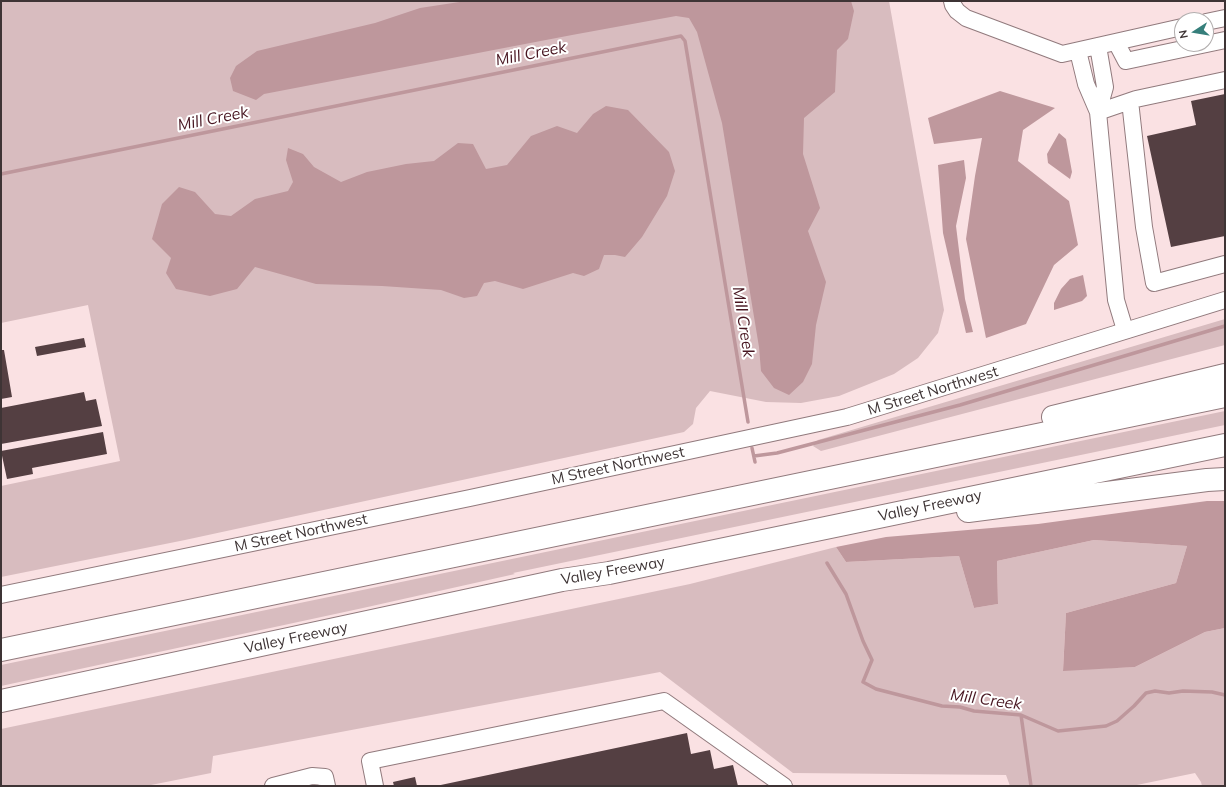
<!DOCTYPE html>
<html>
<head>
<meta charset="utf-8">
<style>
	body { margin:0 }
	#map { position:relative; width:1226px; height:787px; overflow:hidden; background:#fae1e3; font-family:Mulish,sans-serif }
	canvas { display:block }
	.frame { position:absolute; inset:0; border:2px solid #3e3435; pointer-events:none }
	.north { position:absolute; left:1174px; top:12px; width:40px; height:40px; box-sizing:border-box; background:#fff; border:1px solid #b2aeae; border-radius:50%; rotate:258deg; font-size:11px; font-weight:700; line-height:16px; text-align:center; color:#3e3435 }
	.north::after { content:''; display:block; margin:auto; width:14px; height:18px; background:#367f7b; clip-path:polygon(50% 0,100% 100%,50% 72%,0 100%) }
</style>
</head>
<body>
<div id="map">
<canvas width="1226" height="787"></canvas>
<div class="frame"></div>
<div class="north">N</div>
</div>
<script>
const context = document.querySelector('canvas').getContext('2d');
context.lineJoin = 'round';
function paint(path, color) { context.fillStyle = color; context.fill(path, 'evenodd'); }
const toPath = rows => new Path2D(rows.map(r => 'M' + r).join(''));
function stroke(path, color, width, dash) { context.strokeStyle = color; context.lineWidth = width; context.lineCap = dash ? 'butt' : 'round'; context.setLineDash(dash || []); context.stroke(path); }
function drawText(font, color, halo, rows, align = 'center') {
  context.font = font + ' Mulish,sans-serif'; context.lineWidth = 4; context.setLineDash([]); context.textBaseline = 'middle'; context.strokeStyle = halo; context.fillStyle = color; for (const [text, x, y, turn = 0] of rows) {
    context.save(); context.translate(x, y); context.rotate((+turn || 0) * Math.PI / 180); context.textAlign = isNaN(turn) ? turn : align; if (halo) context.strokeText(text, 0, 0); context.fillText(text, 0, 0); context.restore();
  }
}
const green = toPath([
	[1,1,889,1,944,310,938,333,918,358,894,374,839,396,801,403,766,402,710,391,696,408,693,424,684,432,185,540,1,577,1,486,120,461,88,305,1,323],
	[1225,319,1225,345,821,451,813,446,818,440],
	[1225,411,1225,425,513,573,515,574,363,608,1,686,1,665],
	[1094,540,1187,546,1176,583,1066,613,1063,670,1135,667,1205,632,1225,628,1225,786,1202,786,1201,782,1195,773,1132,786,1010,786,1006,775,793,773,660,672,213,756,211,773,146,786,1,786,1,729,690,584,836,547,846,562,959,556,974,608,998,604,997,561]
]);
const forest = toPath([
	[1000,91,1055,108,1023,130,1018,161,1069,201,1078,245,1054,265,1026,324,986,338,966,239,975,176,982,138,934,144,928,118],
	[1207,501,1225,501,1225,628,1205,632,1135,667,1063,671,1066,613,1176,583,1187,546,1094,540,997,561,998,604,974,608,959,556,846,562,836,547,886,537,1038,524]
]);
const water = toPath([
	[466,1,851,1,854,11,848,39,837,50,835,92,804,118,803,154,820,208,808,231,826,282,816,325,812,364,803,382,789,395,774,388,761,371,759,347,722,123,697,32,689,18,676,16,572,35,264,94,256,100,233,91,230,78,236,66,257,51,375,23,420,8],
	[606,106,628,110,669,152,675,171,667,196,642,237,625,257,615,255,604,255,599,269,584,276,573,273,523,289,495,281,484,283,477,296,464,298,441,290,382,286,316,284,255,267,237,289,210,296,176,289,166,273,171,258,152,239,162,204,179,187,195,192,215,214,231,216,255,199,288,191,293,182,286,160,288,148,303,154,314,167,341,182,367,172,406,164,434,161,458,143,473,144,486,169,507,165,531,136,557,126,577,133,593,114],
	[1059,133,1066,139,1072,172,1070,179,1048,163,1047,154],
	[964,160,966,178,956,226,965,299,973,332,966,333,943,233,938,165],
	[1083,275,1087,296,1082,301,1054,310,1054,303,1061,289,1070,279]
]);
const stream = toPath([
	[1,174,681,36,685,41,748,422],
	[752,448,755,462],
	[754,456,777,453,960,405,1225,326],
	[827,563,846,594,863,641,872,660,863,682,876,689,942,706,960,707,974,711,1021,715,1058,731,1106,726,1117,721,1134,706,1146,693,1155,691,1169,693,1183,691,1212,692,1225,695],
	[1021,715,1031,786]
]);
const building = toPath([
	[1225,94,1225,236,1171,247,1147,136,1196,125,1191,101],
	[84,338,86,347,37,356,35,347],
	[1,350,4,350,12,397,1,399],
	[84,392,86,401,96,399,102,426,1,444,1,408],
	[103,432,107,454,32,468,33,474,7,479,1,451],
	[687,733,691,754,710,750,714,769,733,765,738,786,436,786],
	[415,777,417,786,394,786,393,782]
]);
const minor = toPath([
	[952,1,953,5,957,11,966,18,1062,54,1182,27],
	[1206,22,1225,18],
	[1116,42,1126,61,1225,40],
	[1098,46,1105,87,1098,112],
	[1078,51,1086,84,1098,112,1116,300,1125,330],
	[1130,101,1144,227,1154,283,1225,264],
	[1098,112,1136,99,1225,80],
	[1,595,470,498,847,417,1225,300],
	[273,786,312,776,325,777,327,786],
	[375,786,370,761,664,701,784,786]
]);
const highway = toPath([
	[1053,417,1225,375],
	[968,511,1207,480,1225,479],
	[1,650,1225,396],
	[1,701,562,580,609,573,1225,445]
]);
const streetNames = [
	["M Street Northwest",933,391,-17],
	["M Street Northwest",618,466,-12],
	["Valley Freeway",930,506,-12],
	["M Street Northwest",301,533,-12],
	["Valley Freeway",613,571,-10],
	["Valley Freeway",296,638,-12]
];
const waterNames = [
	["Mill Creek",531,54,-11],
	["Mill Creek",213,119,-11],
	["Mill Creek",743,322,81],
	["Mill Creek",986,700,8]
];
paint(green, '#d8bcbf');
paint(forest, '#bf989d');
paint(water, '#be979c');
stroke(stream, '#be979c', 3.5);
paint(building, '#543f42');
stroke(minor, '#917a7d', 18);
stroke(highway, '#917a7d', 24);
stroke(minor, '#fff', 16);
stroke(highway, '#fff', 22);
drawText('15px', '#3e3435', '#fff', streetNames);
drawText('italic 16px', '#481621', '#fff', waterNames);
</script>
</body>
</html>
